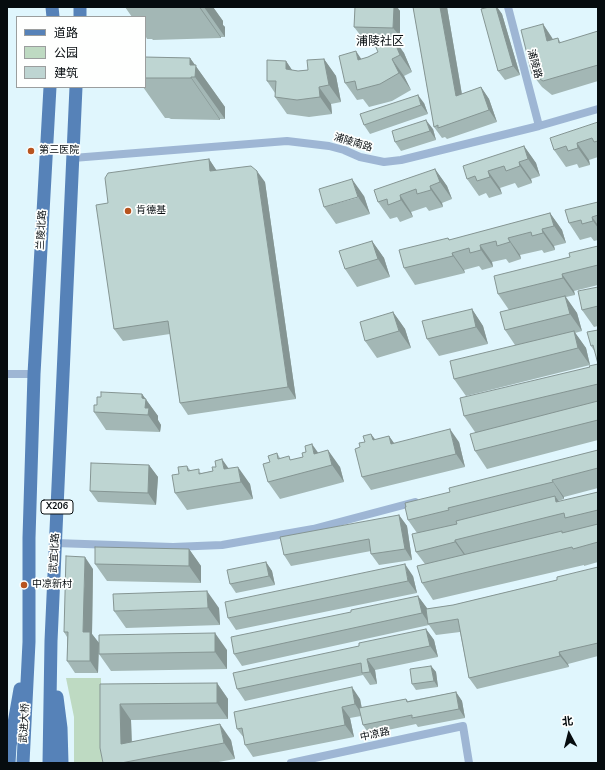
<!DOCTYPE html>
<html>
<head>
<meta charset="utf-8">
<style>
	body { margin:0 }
	#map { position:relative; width:605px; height:770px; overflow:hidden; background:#e0f6fd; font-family:"Nunito Sans","Noto Sans SC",sans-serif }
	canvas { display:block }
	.frame { position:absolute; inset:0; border:8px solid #060c0f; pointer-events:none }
	.legend { position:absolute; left:16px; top:16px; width:130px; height:72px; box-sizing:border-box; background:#fefffe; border:1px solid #9b9e9e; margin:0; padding:5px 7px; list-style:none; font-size:12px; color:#060c0f }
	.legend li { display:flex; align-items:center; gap:8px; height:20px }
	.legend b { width:20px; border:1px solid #9b9e9e }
	.north { position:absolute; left:549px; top:714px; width:40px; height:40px; -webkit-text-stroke:3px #fefffe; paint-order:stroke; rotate:353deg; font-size:11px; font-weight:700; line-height:16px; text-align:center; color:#060c0f }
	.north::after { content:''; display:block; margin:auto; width:14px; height:18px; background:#060c0f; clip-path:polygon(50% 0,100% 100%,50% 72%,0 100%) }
</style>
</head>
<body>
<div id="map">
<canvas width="605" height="770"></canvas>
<div class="frame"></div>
<ul class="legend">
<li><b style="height:5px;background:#5682b8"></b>道路</li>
<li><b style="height:11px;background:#bedac2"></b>公园</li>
<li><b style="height:11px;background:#bed5d2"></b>建筑</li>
</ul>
<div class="north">北</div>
</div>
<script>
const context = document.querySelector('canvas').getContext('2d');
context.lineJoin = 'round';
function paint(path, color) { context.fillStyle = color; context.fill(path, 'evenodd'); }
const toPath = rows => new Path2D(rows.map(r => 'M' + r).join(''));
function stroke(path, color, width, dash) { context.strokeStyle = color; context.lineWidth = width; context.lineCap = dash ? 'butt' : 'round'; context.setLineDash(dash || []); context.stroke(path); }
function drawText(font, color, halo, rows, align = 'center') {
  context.font = font + ' "Nunito Sans","Noto Sans SC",sans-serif'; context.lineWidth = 3.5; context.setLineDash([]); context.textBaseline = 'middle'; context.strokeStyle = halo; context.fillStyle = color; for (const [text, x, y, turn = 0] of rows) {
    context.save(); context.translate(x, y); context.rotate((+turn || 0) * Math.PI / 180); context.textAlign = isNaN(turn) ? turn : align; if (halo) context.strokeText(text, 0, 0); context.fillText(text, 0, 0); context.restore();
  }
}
const green = toPath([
	[66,678,101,678,102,763,74,763,74,717]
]);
const street = toPath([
	[508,7,539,126],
	[73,158,287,141,329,146,344,150,360,157,384,162,401,160,539,126,598,109],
	[7,374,34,374],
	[55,543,173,547,222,545,313,529,415,502],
	[291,763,463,726,469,763]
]);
const primary = toPath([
	[52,7,53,17],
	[80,17,80,7],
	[57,697,61,728,62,763],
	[9,763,10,746,20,689],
	[23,763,29,642,29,538,34,374,50,87],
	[49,763,51,641,76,87]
]);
const wall = toPath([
	[125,7,213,7,223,21,223,25,225,27,225,37,221,37,221,38,153,40,152,39,147,39,145,35,145,17,132,17],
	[355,7,397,7,400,11,400,36,392,36,404,53,412,72,404,76,411,90,392,101,369,107,363,99,357,100,345,83,368,57,378,52,392,36,361,36,354,27],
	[413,7,447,7,462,94,481,87,489,99,497,122,447,139,445,137,442,138,434,127],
	[489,7,497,7,502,14,520,75,505,80,498,71],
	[543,24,553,39,558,38,561,43,598,31,598,81,552,95,542,87,532,74],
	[145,57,190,58,225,107,225,119,220,119,220,120,171,119,169,118,165,118,143,87,145,87],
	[324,59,336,76,341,102,331,104,332,114,309,117,287,114,275,97,275,93,267,81,286,61,292,70,298,71,308,70],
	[424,103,428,114,370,134,364,125],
	[598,122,598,157,589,160,590,165,579,168,577,164,566,167,554,150],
	[433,129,436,140,401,151,395,142],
	[524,146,536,163,540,176,531,179,532,183,518,188,515,183,500,188,502,194,489,198,486,193,479,196,467,179],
	[209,159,216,170,265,182,296,399,188,415,180,403,170,334,123,341,114,329,108,203],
	[435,169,447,186,452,199,442,203,443,207,429,211,426,207,411,212,413,217,400,222,397,217,390,219,378,202],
	[364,196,370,214,336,224,324,207],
	[598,202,598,240,594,241,591,237,580,240,569,223],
	[550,213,562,230,566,243,554,246,555,250,544,253,542,250,520,255,521,259,509,263,506,259,492,262,493,267,482,270,479,266,464,270,465,273,415,285,404,268,448,238,450,240],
	[372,241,384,258,390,277,357,287,345,269],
	[598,246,598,285,574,291,575,295,566,297,577,313,582,331,575,333,586,348,590,365,466,396,454,379,515,345,505,330,509,310,498,294,570,257],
	[598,287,598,326,594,327,582,310],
	[472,309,483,326,488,344,439,356,427,339],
	[393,312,405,329,411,348,377,358,365,341],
	[598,330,598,440,487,469,475,451,475,432,464,416,598,364,595,352,591,346],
	[142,394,158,416,158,420,161,425,160,432,106,430,94,412,101,397],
	[389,436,394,443,459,442,465,467,371,490,362,477,360,447,375,440],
	[598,450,598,488,564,497,564,499,558,501,559,502,598,492,598,562,584,566,584,565,433,600,422,583,425,564,416,552,417,533,408,520,450,492],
	[277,453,280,458,292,460,318,453,340,467,344,482,280,499,268,482,270,462],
	[149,465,158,477,156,505,98,502,90,491],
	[187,466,190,470,202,473,229,468,250,484,253,499,187,510,175,493,179,474],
	[399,515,407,526,412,560,379,565,371,554,371,551,291,566,284,555],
	[189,549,201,566,201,583,107,581,95,564],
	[266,562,272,571,275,585,236,593,230,584],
	[598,567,598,656,568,664,569,667,477,689,469,678,460,632,436,635,429,625,242,666,234,654,351,612,418,596,427,609,453,605,557,580],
	[93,569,92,634,99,643,98,673,75,673,67,661,67,637,64,632],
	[413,576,417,593,236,630,228,618],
	[219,608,220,625,126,628,114,611],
	[426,629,434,640,438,657,375,670,377,684,370,685,363,675,245,701,237,689,359,646],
	[227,650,227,669,111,671,99,654],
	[431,666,436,672,438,687,416,690,412,684],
	[217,683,228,699,228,719,131,720,132,741,231,740,235,759,213,763,103,763,100,684],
	[456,692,462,701,465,718,418,727,416,724,369,734,363,725,361,716,350,718,354,737,253,757,245,745,244,738,237,729,360,699,362,708,406,699,408,701]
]);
const shadedWall = toPath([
	[199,7,200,7,221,37,221,38],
	[204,7,213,7,223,21,223,25,225,27,225,37],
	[394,7,397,7,400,11,400,36,393,28],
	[440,7,447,7,464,107,456,96],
	[496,7,497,7,502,14,520,75,513,66],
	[543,24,552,38,556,54,547,41],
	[392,36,404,53,412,72,400,55],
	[356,51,368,69,358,60],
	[190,58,225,107,225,119,195,77,190,65],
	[324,59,336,76,341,102,329,85],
	[392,59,404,76,411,90,399,73],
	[286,61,298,79,286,69],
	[191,77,220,119,220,120,191,78],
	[319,87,331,104,332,114,320,97],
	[481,87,489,99,497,122,489,110],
	[418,95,424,103,428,114,421,105],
	[426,120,433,129,436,140,430,131],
	[577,143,589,160,590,165,578,148],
	[524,146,536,163,540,176,528,159],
	[209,159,217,171,210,171],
	[519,162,531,179,532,183,520,166],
	[435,169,447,186,452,199,440,182],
	[257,171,265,182,296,399,288,387],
	[488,171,500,188,502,194,490,177],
	[352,179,364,196,370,214,358,197],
	[430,186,442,203,443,207,431,190],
	[400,195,411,212,413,217,401,200],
	[550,213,562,230,566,243,554,226],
	[592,217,598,225,598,228,593,221],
	[542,229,554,246,555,250,543,233],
	[508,238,520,255,521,259,510,242],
	[372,241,384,258,390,277,378,259],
	[480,245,492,262,493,267,481,250],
	[452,253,464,270,465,273,453,256],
	[562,274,574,291,575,295,563,278],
	[565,296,577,313,582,331,570,314],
	[472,309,483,326,488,344,476,327],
	[393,312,405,329,411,348,399,331],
	[574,331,586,348,590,365,578,348],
	[142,394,158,416,158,420,161,425,160,432,148,415,142,398],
	[450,429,459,442,465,467,456,454],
	[371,434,381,447,373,440],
	[389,436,398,449,391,444],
	[312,444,324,461,314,454],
	[328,450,340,467,344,482,332,465],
	[222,459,234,476,224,469],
	[149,465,158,477,156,505,148,493],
	[238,467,250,484,253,499,241,482],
	[552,480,564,497,564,499,553,482],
	[555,496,567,513,556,502],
	[399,515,407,526,412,560,405,549],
	[455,540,467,557,467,559,455,542],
	[189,549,201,566,201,583,189,566],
	[85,557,93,569,92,634,99,643,98,673,90,661,83,632],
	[266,562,272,571,275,585,269,576],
	[405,564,413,576,417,593,408,581],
	[207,591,219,608,220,625,208,608],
	[418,596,427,608,430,625,422,613],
	[426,629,434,640,438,657,430,646],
	[215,633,227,650,227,669,215,652],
	[559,652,568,664,569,667,560,656],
	[367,659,375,670,377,684,370,672],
	[431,666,436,672,438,687,434,681],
	[217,683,228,699,228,719,217,703],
	[352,687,360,699,363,716,355,704],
	[456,692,462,701,465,718,459,709],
	[120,704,131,720,132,760,121,744],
	[342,707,350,718,354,737,345,725],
	[220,724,231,740,235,759,224,743]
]);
const building = toPath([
	[355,7,394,7,393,28,354,27,355,7],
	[413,7,440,7,456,96,481,87,489,110,438,128,438,125,434,127,413,7],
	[489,7,496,7,513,66,498,71,481,9,489,7],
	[543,24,547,41,558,38,559,43,598,31,598,65,543,81,532,74,521,30,543,24],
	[392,36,400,55,392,59,399,73,380,84,357,90,355,81,345,83,339,56,356,51,358,60,368,57,378,52,375,45,392,36],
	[145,57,190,58,190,65,196,65,195,77,191,77,191,78,145,78,145,57],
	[324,59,329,85,319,87,320,97,297,100,275,97,276,81,267,81,267,60,286,61,286,69,298,71,308,70,307,60,324,59],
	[418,95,421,105,364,125,360,114,418,95],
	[426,120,430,131,395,142,392,131,426,120],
	[598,122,598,141,594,142,592,138,577,143,578,148,568,151,566,146,554,150,550,138,598,122],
	[524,146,528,159,519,162,520,166,506,171,504,166,488,171,490,177,477,181,475,176,467,179,463,166,524,146],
	[209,159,210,171,251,166,257,171,288,387,180,403,168,321,114,329,96,205,108,203,105,178,108,173,209,159],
	[435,169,440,182,430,186,431,190,417,194,416,189,400,195,401,200,388,205,387,199,378,202,374,190,435,169],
	[352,179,358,197,324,207,319,189,352,179],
	[598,202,598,215,592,217,593,221,582,224,581,220,569,223,565,210,598,202],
	[550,213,554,226,542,229,543,233,532,236,531,232,508,238,510,242,497,246,496,241,480,245,481,250,470,253,469,248,452,253,453,256,404,268,399,250,448,238,449,240,550,213],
	[372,241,378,259,345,269,339,251,372,241],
	[598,246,598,265,562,274,563,278,498,294,494,276,570,257,569,253,598,246],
	[598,287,598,306,582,310,578,291,598,287],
	[565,296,570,314,505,330,500,312,565,296],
	[472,309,476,327,427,339,422,321,472,309],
	[393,312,399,331,365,341,360,322,393,312],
	[598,330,598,384,464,416,460,398,590,367,589,366,598,364,593,345,591,346,587,332,598,330],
	[574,331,578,348,454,379,450,361,574,331],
	[101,392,142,394,142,398,146,399,145,408,149,408,148,415,94,412,94,405,97,405,97,397,101,397,101,392],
	[598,401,598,420,475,451,470,434,598,401],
	[450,429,456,454,362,477,355,449,360,447,359,443,365,442,363,436,371,434,373,440,389,436,391,444,450,429],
	[312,444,314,454,328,450,332,465,268,482,263,464,270,462,268,456,277,453,278,459,289,456,290,460,303,457,302,453,306,452,305,446,312,444],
	[598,450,598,468,552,480,553,482,448,508,449,510,408,520,405,507,406,507,405,503,450,492,449,488,598,450],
	[222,459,224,469,238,467,241,482,175,493,172,475,179,474,178,467,187,466,188,471,199,469,199,474,213,471,212,467,216,467,215,461,222,459],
	[91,463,149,465,148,493,90,491,91,463],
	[598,492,598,510,565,518,564,513,455,540,455,542,416,552,412,534,457,524,456,521,555,496,556,502,598,492],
	[399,515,405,549,371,554,369,539,284,555,280,537,399,515],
	[598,524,598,542,573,549,572,547,422,583,417,566,562,531,562,533,598,524],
	[95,547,189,549,189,566,95,564,95,547],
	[66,556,85,557,83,632,90,632,90,661,67,661,68,632,64,632,66,556],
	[266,562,269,576,230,584,227,570,266,562],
	[405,564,408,581,228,618,225,602,405,564],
	[598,567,598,643,559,652,560,656,469,678,458,619,428,624,426,609,453,605,557,580,557,577,598,567],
	[207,591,208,608,114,611,113,594,207,591],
	[418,596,422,613,234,654,231,637,351,612,351,610,418,596],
	[426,629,430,646,367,659,370,672,362,673,361,663,237,689,233,673,359,646,359,643,426,629],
	[215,633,215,652,99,654,99,635,215,633],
	[431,666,434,681,412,684,410,669,431,666],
	[217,683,217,703,120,704,121,744,220,724,224,743,121,763,103,763,100,748,100,684,217,683],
	[352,687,355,704,342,707,345,725,245,745,242,728,237,729,234,712,352,687],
	[456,692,459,709,412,718,412,715,363,725,359,708,406,699,407,702,456,692]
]);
const markers = [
	[31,151,4,"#b8541f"],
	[128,211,4,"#b8541f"],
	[24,585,4,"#b8541f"]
];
const shields = [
	[57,507,32]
];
const shieldNames = [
	["X206",57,507]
];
const streetNames = [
	["浦陵路",534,64,75],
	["浦陵南路",353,143,17],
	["兰陵北路",42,230,-87],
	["武宜北路",55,553,-87],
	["武进大桥",25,723,-87],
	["中凉路",375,735,-12]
];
const poiNames = [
	["第三医院",39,151],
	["肯德基",136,211],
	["中凉新村",32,585]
];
const quarterNames = [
	["浦陵社区",380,42]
];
paint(green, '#bedac2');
stroke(street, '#9eb6d4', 8);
stroke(primary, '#5682b8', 13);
paint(wall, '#a3b7b5');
paint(shadedWall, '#859593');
paint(building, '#bed5d2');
stroke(building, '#859593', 1);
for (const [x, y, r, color] of markers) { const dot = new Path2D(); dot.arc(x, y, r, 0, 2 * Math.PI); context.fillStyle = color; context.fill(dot); stroke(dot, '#fefffe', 1.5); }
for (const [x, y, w] of shields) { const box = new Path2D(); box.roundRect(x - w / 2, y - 7, w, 14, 3); context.fillStyle = '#fefffe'; context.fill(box); stroke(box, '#060c0f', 1); }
drawText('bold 9px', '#060c0f', null, shieldNames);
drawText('10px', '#060c0f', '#fefffe', streetNames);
drawText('10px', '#060c0f', '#fefffe', poiNames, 'left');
drawText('12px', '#060c0f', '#fefffe', quarterNames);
</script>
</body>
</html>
